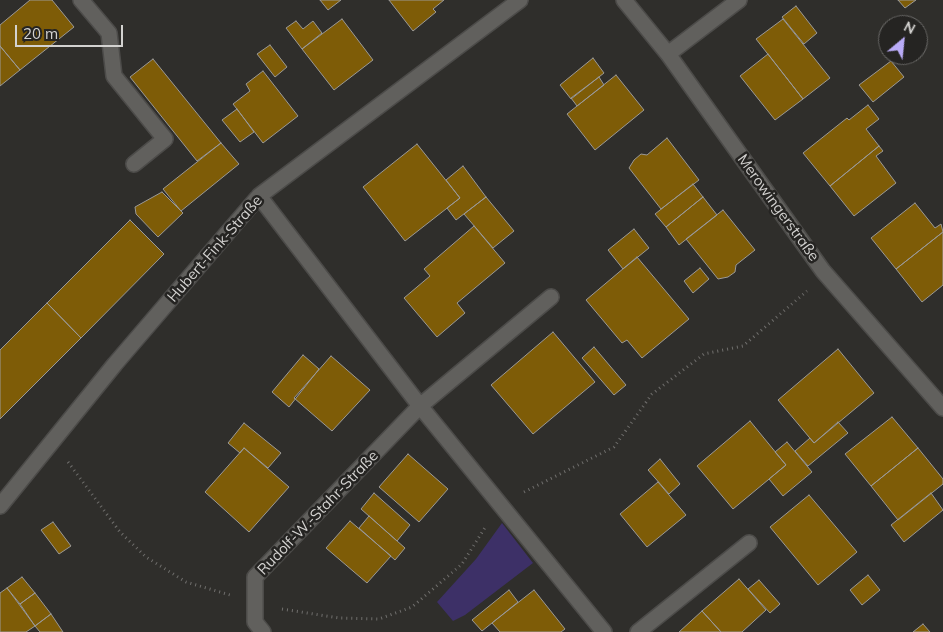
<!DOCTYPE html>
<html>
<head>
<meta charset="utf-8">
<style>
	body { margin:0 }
	#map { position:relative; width:943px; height:632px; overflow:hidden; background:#2f2e2b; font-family:Mulish,sans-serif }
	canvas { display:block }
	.north { position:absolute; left:878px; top:15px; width:50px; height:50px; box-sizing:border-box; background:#252422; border:1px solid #6b6a68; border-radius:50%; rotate:28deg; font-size:14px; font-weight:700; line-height:20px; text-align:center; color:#d3d2d0 }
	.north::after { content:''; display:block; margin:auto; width:18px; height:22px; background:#b9abf7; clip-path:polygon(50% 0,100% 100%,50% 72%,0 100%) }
	.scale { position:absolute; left:15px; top:25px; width:108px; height:22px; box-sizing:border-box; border:2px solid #d3d2d0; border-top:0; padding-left:6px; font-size:15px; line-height:18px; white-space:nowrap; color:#d3d2d0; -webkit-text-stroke:4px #252422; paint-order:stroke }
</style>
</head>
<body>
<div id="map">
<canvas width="943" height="632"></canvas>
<div class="north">N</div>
<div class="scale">20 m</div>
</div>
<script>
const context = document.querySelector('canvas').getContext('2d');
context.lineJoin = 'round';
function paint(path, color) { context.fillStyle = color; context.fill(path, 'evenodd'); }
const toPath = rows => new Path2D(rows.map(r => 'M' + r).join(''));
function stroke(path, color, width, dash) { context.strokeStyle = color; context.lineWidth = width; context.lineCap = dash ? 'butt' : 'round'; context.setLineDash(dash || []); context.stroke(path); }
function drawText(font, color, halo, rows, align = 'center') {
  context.font = font + ' Mulish,sans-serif'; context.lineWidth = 5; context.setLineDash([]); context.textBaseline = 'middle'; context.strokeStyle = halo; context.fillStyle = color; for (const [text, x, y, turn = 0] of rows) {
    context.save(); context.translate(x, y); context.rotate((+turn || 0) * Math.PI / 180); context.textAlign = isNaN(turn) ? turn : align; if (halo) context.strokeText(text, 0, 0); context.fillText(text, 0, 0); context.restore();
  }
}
const green = toPath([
	[502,523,533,563,465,615,453,621,437,602,476,559]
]);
const building = toPath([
	[30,0,52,0,74,27,20,70,0,46,0,25,30,0],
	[320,0,341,0,328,10,320,0],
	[389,0,444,0,433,9,436,12,413,31,389,0],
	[898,0,916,0,905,8,898,0],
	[796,6,817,33,804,44,782,17,796,6],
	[342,19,373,60,334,90,302,49,342,19],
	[783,19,830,78,803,99,756,39,783,19],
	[296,21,303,29,313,21,322,33,302,49,286,28,296,21],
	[270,45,287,67,275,77,257,54,270,45],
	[0,46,20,70,0,86,0,46],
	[768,54,803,99,775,120,740,76,768,54],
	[593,58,604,73,571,99,560,85,593,58],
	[153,59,221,143,197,161,130,77,153,59],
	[891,61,904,77,873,102,859,85,891,61],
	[263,71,298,116,263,143,233,104,250,91,246,84,263,71],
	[616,75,644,110,595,150,567,114,616,75],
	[599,77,604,85,577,106,571,98,599,77],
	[868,105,879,119,866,129,879,146,830,186,803,153,847,118,849,120,868,105],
	[237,109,254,132,240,142,222,120,237,109],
	[667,138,699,180,661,209,629,168,634,160,641,154,647,155,667,138],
	[221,143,239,164,181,211,163,189,221,143],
	[417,144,460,198,405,241,363,187,417,144],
	[879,146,883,151,876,156,896,183,854,216,830,186,879,146],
	[463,166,486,197,456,220,447,208,460,198,446,180,463,166],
	[693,184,703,197,666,227,655,214,693,184],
	[162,192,183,213,158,237,136,214,135,207,162,192],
	[486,197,514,231,493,248,464,214,486,197],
	[703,197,717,215,679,245,666,227,703,197],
	[915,203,935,228,941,224,943,232,896,269,871,238,915,203],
	[723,210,755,250,736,265,735,272,728,277,718,279,686,239,723,210],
	[130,220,164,254,81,338,47,303,130,220],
	[474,226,505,263,457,303,465,313,437,337,404,298,430,276,424,269,474,226],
	[634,229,649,248,623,269,608,250,634,229],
	[943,232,943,285,922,302,896,269,943,232],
	[637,257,689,319,642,358,627,340,622,343,586,300,637,257],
	[700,268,709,279,693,293,684,281,700,268],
	[47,303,81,338,0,419,0,350,47,303],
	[553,332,595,382,533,434,491,385,553,332],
	[594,347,626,385,614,395,582,358,594,347],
	[838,349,874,393,814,443,778,400,838,349],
	[303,355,319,369,289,407,272,392,303,355],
	[331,356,370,390,332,431,294,398,331,356],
	[892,417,918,448,871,486,845,454,892,417],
	[750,421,786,465,733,509,697,466,750,421],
	[838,422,848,433,808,466,795,451,810,438,814,443,838,422],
	[244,423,281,453,268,468,244,448,240,453,228,443,244,423],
	[787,442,812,472,783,496,769,479,786,465,775,452,787,442],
	[244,448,289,487,249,532,205,492,244,448],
	[918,448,943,479,943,484,898,520,871,486,918,448],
	[408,454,448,489,419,522,379,487,408,454],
	[660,459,680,484,669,494,648,470,660,459],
	[658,482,686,515,647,547,620,514,658,482],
	[374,493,410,525,397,541,361,509,374,493],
	[931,493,943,510,904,542,891,525,931,493],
	[809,495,857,552,818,585,770,527,809,495],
	[369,516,405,548,395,560,359,528,369,516],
	[350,521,391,556,367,583,326,548,350,521],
	[53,522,71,546,59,554,41,530,53,522],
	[868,575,880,590,862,605,850,590,868,575],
	[22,577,35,593,20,604,7,588,22,577],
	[739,579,766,610,742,632,721,632,702,611,739,579],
	[759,580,780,604,770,613,748,589,759,580],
	[7,588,35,626,26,632,0,632,0,593,7,588],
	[509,590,518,602,482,631,472,620,509,590],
	[534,590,565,629,561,632,500,632,492,623,534,590],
	[35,593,51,614,35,626,20,604,35,593],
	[702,611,721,632,679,632,702,611],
	[51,614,63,632,40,632,35,626,51,614],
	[923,624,930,632,913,632,923,624]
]);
const path = toPath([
	[68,462,120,532,146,557,186,582,230,595],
	[524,492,614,447,652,394,704,354,743,346,807,291],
	[282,609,339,618,379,619,412,607,462,564,486,526]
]);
const minor = toPath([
	[81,0,109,33,114,76,165,139,134,164],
	[624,0,668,54,823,271,943,408],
	[668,54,739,0],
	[259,196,420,406,604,632],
	[0,506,115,364,259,196,520,0],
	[263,632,255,622,255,577,420,406,551,297],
	[638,632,749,543]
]);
const streetNames = [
	["Merowingerstraße",778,208,54],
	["Hubert-Fink-Straße",215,249,-49],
	["Rudolf-W.-Stahr-Straße",318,513,-46]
];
paint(green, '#3d3067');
paint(building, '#7e5c07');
stroke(building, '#9b9996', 1);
stroke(minor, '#4c4b49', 18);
stroke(path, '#706f6d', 3, [1, 4]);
stroke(minor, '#61605d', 15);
drawText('15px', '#d3d2d0', '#252422', streetNames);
</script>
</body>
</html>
